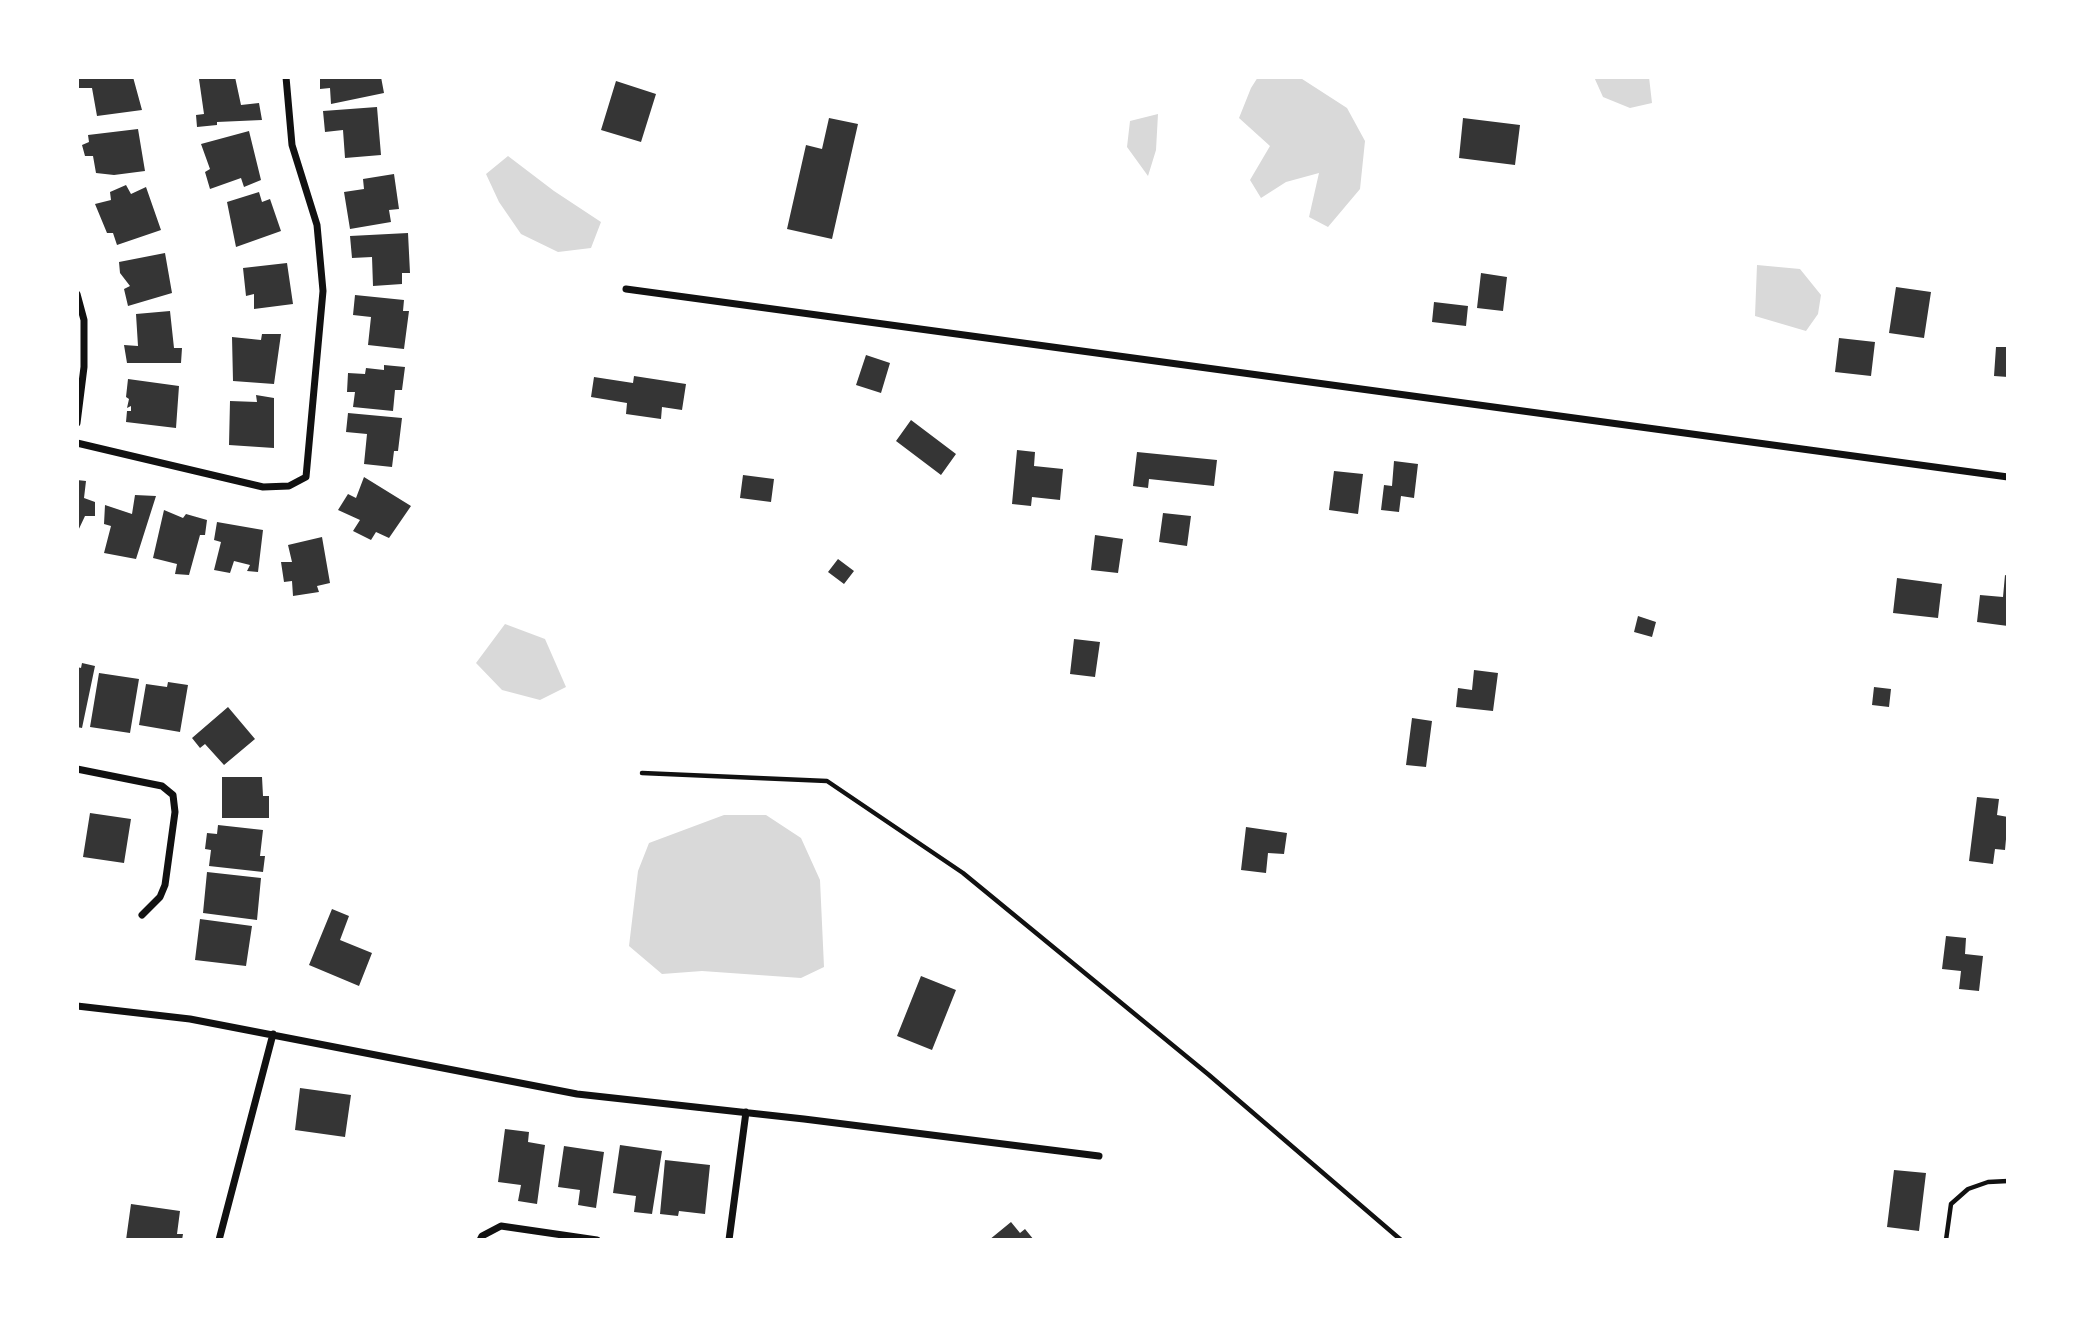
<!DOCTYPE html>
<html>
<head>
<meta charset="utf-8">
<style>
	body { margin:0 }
	#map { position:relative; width:2085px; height:1317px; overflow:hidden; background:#fff; font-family:Lato,sans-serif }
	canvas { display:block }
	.frame { position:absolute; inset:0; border:79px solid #fff; pointer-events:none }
</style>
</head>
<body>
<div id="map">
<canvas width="2085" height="1317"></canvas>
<div class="frame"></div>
</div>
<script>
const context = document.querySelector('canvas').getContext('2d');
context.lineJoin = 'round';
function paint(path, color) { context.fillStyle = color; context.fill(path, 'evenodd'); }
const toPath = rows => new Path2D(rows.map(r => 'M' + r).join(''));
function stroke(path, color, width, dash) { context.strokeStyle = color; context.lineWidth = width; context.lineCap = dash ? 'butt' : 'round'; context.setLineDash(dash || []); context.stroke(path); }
const water = toPath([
	[1258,77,1299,77,1347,108,1365,141,1360,189,1328,227,1309,217,1319,173,1286,182,1261,198,1250,180,1270,146,1239,118,1251,88],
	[1594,77,1649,77,1652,103,1630,108,1603,97],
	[1158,114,1156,150,1148,176,1127,147,1130,121],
	[508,156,554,191,601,222,591,248,558,252,521,234,499,202,486,174],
	[1757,265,1800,269,1821,295,1818,314,1806,331,1755,316],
	[505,624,545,639,566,687,540,700,502,690,476,663],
	[724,815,766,815,801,838,820,880,824,967,801,978,702,971,662,974,629,946,638,871,649,843]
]);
const building = toPath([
	[77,77,133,77,142,110,97,116,92,88,78,88],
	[208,77,235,77,241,105,259,103,262,120,217,122,217,125,197,127,196,115,204,114,199,79],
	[320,77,381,77,384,93,331,104,330,88,320,89],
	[616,81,656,94,641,142,601,130],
	[377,107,381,155,345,158,343,130,325,132,323,111],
	[829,118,858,124,832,239,787,229,806,145,822,149],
	[1463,118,1520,125,1515,165,1459,158],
	[138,129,145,171,114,175,96,173,93,156,85,156,82,145,89,142,88,135],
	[249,131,261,180,244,187,241,178,210,189,205,172,210,169,201,144],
	[394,174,399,209,389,210,391,222,350,229,344,192,364,189,363,179],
	[126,185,131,194,146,187,161,230,117,245,113,233,107,233,95,204,111,200,110,192],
	[259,192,262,202,270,199,281,231,236,247,227,202],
	[408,233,410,273,402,273,402,284,373,286,372,257,352,258,350,236],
	[165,253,172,293,128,306,124,289,130,286,120,273,119,262],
	[287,263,293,304,254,309,254,294,246,296,243,268],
	[1481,273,1507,277,1503,311,1477,308],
	[1896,287,1931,292,1924,338,1889,333],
	[355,295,404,300,403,311,409,311,404,349,368,345,371,317,353,315],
	[1434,302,1468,306,1466,326,1432,322],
	[170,311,174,348,182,348,181,363,127,363,124,345,138,346,136,314],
	[262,334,281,334,274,384,233,381,232,337,261,340],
	[1839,338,1875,342,1871,376,1835,372],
	[1996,347,2008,347,2008,377,1994,376],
	[866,355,890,363,881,393,856,385],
	[384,365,405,367,402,390,395,390,393,411,353,407,355,392,347,392,348,373,365,374,366,368,384,370],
	[634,376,686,384,682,410,662,407,661,419,626,414,627,403,591,397,594,377,633,383],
	[128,379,179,386,176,428,126,422,127,411,131,411,131,406,127,408,129,399,126,397],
	[256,395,274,398,274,448,229,445,230,401,257,402],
	[348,413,402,418,398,451,394,451,392,467,364,464,367,434,346,432],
	[911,420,956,454,941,475,896,441],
	[1017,450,1035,452,1034,466,1063,469,1060,500,1032,497,1031,506,1012,504],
	[1137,452,1217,460,1214,486,1149,479,1148,488,1133,486],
	[1394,461,1418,464,1414,498,1401,496,1399,512,1381,510,1384,485,1392,486],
	[1334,471,1363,474,1358,514,1329,510],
	[743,475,774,479,771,502,740,498],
	[364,477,411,506,389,538,376,532,371,540,353,531,360,520,338,510,348,494,356,498],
	[77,480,86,481,84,498,95,502,95,516,85,516,77,533],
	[135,495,156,496,136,559,104,553,111,526,104,524,105,505,132,514],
	[164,510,183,518,186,514,207,520,205,535,200,535,189,575,175,574,177,564,153,558],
	[1163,513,1191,516,1187,546,1159,542],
	[217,522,263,530,258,572,247,571,250,565,234,561,230,573,214,570,221,542,214,540],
	[1095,535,1123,539,1118,573,1091,570],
	[322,537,330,583,317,586,319,592,293,596,292,581,284,582,281,562,292,562,288,545],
	[838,559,854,571,844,584,828,572],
	[2005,575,2008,576,2008,626,1977,622,1980,595,2003,597],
	[1897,578,1942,584,1938,618,1893,613],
	[1638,616,1656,622,1652,637,1634,632],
	[1074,639,1100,642,1095,677,1070,674],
	[82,663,95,666,82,728,77,727,77,667,81,668],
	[1474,670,1498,673,1493,711,1456,707,1458,688,1472,690],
	[99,673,139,679,130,733,90,727],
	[168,682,188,685,180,732,139,725,146,684,167,687],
	[1874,687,1891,689,1889,707,1872,705],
	[228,707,255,739,224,765,205,744,200,748,192,738],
	[1412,718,1432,721,1426,767,1406,765],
	[222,777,262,777,263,796,269,796,269,818,222,818],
	[1977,797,1999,799,1997,815,2008,817,2005,850,1995,849,1993,864,1969,861],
	[90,813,131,819,124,863,83,857],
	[218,825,263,830,260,856,265,856,263,872,209,866,211,850,205,849,207,833,217,834],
	[1246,827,1287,833,1284,854,1268,853,1266,873,1241,870],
	[207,872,261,878,257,920,203,913],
	[332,909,349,916,340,940,372,953,359,986,309,965],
	[200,919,252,926,246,966,195,960],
	[1946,936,1966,938,1965,954,1983,956,1979,991,1959,989,1961,971,1942,969],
	[921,976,956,990,932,1050,897,1036],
	[300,1088,351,1095,345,1137,295,1130],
	[505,1129,529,1132,528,1142,545,1145,537,1204,518,1201,521,1185,498,1182],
	[620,1145,662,1151,652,1214,634,1212,636,1196,613,1193],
	[564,1146,604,1152,596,1208,578,1205,580,1190,558,1187],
	[665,1160,710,1165,705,1214,679,1211,678,1216,660,1214],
	[1894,1170,1926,1173,1919,1231,1887,1227],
	[131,1204,180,1211,177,1234,183,1234,182,1240,126,1240],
	[1011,1222,1020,1233,1025,1229,1034,1240,989,1240]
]);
const service = toPath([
	[642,773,827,781,963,873,1209,1075,1401,1240],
	[1946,1240,1951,1204,1968,1189,1988,1182,2008,1181]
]);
const minor = toPath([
	[626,289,2008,477],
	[77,294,84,320,84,367,77,423],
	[77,443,263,487,289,486,306,477,323,291,317,225,292,145,286,77],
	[77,769,162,786,173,795,175,812,165,885,160,897,142,915],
	[77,1006,190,1019,577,1094,804,1119,1099,1156],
	[219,1240,273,1034],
	[480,1240,482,1236,501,1226,597,1240],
	[729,1240,746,1112]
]);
paint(water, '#d9d9d9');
paint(building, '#353535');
stroke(service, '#111', 4.5);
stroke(minor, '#111', 7);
</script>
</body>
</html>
